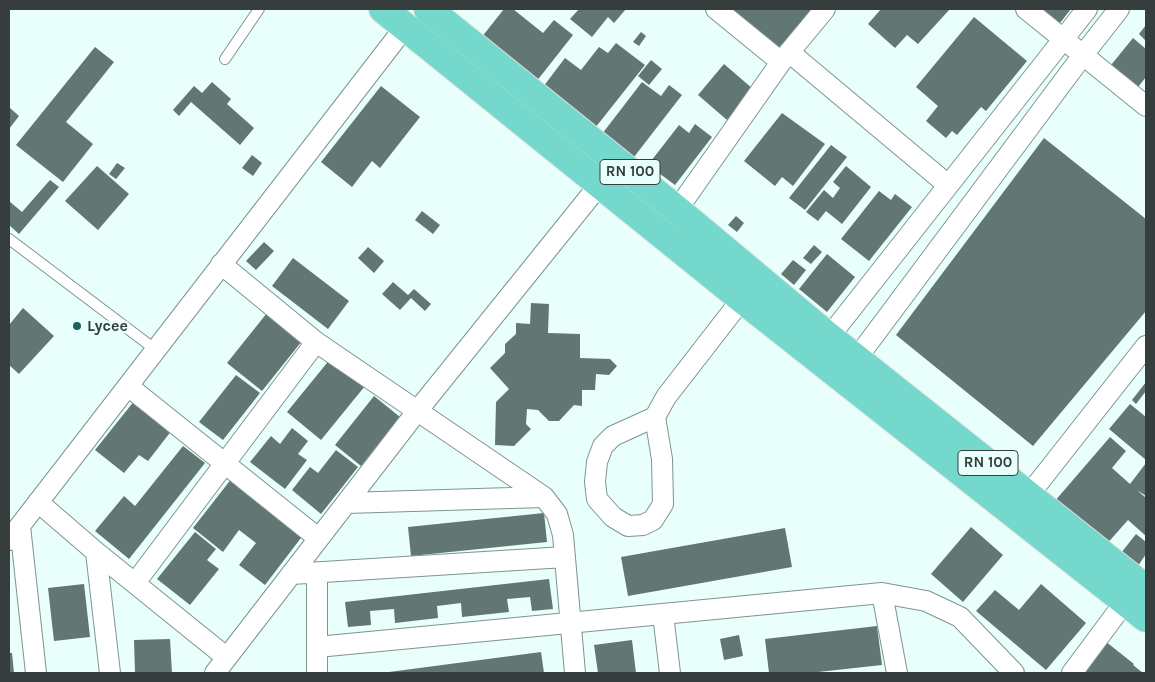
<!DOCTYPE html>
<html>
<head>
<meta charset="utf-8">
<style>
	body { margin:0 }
	#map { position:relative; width:1155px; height:682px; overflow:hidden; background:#e8fffb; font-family:Karla,sans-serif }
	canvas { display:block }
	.frame { position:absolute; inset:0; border:10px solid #353e3d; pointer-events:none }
</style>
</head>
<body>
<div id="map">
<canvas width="1155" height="682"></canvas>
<div class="frame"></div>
</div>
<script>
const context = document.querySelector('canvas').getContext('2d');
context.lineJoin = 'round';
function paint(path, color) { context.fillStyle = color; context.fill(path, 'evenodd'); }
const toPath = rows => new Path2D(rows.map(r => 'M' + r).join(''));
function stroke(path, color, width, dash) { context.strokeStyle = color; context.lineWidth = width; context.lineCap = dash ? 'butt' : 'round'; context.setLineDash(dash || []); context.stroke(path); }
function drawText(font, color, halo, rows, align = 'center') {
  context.font = font + ' Karla,sans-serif'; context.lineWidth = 5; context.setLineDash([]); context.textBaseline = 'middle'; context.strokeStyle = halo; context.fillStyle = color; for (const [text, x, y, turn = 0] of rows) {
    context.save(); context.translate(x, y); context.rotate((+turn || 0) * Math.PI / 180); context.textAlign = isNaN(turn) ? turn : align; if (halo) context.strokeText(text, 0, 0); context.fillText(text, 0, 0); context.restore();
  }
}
const building = toPath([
	[504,9,513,9,543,33,554,20,573,35,536,82,481,38],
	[579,9,626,9,614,23,608,17,592,37,570,19],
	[725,9,813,9,777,54],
	[881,9,950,9,918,44,907,35,895,48,868,24],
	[1032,9,1071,9,1056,28],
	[974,17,1027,61,986,111,981,107,957,135,952,131,946,138,926,121,938,106,916,87],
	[1146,25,1146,41,1139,34],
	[641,32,646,36,639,46,633,42],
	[1133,38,1146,49,1146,77,1134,92,1107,70],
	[616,43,645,65,595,128,543,87,565,58,581,70,599,47,608,53],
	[95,47,114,62,66,122,93,144,63,182,16,145],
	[651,60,662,69,649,85,638,76],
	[724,64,753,89,727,120,698,95],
	[212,82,231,99,227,104,254,128,240,145,191,102,179,116,173,110,194,86,202,93],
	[642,82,661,96,669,85,682,95,634,157,602,134],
	[381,86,420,117,380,168,372,161,352,187,321,162],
	[10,108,19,116,9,129,9,110],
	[782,113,825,144,793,186,782,177,775,186,744,161],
	[695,124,712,137,675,185,648,165,679,125,689,133],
	[1044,138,1146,219,1146,311,1033,446,896,335],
	[831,145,847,157,805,210,789,198],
	[252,155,262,163,253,176,242,168],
	[117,163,125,168,116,179,109,174],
	[97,166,129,194,98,230,65,201],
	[846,166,871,187,842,224,826,211,818,221,806,212,824,190,833,198,840,188,833,182],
	[50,180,59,187,19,234,9,225,9,201,22,212],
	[879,191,891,200,895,194,912,207,869,261,841,239],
	[422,211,440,225,433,234,415,220],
	[736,216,744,223,737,232,728,225],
	[264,242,274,251,256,270,246,261],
	[814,245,822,252,811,264,803,258],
	[368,247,384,261,374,273,358,258],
	[827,254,855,277,827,312,799,289],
	[293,258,349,301,328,329,272,286],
	[793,260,806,270,794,285,781,274],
	[393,282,408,295,414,289,431,304,425,311,411,298,400,310,382,294],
	[531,303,549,304,548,333,580,334,580,358,610,359,617,366,609,375,596,374,595,390,582,390,582,406,574,405,559,421,549,421,538,410,527,409,526,424,531,429,514,446,495,445,496,402,509,389,490,368,505,353,505,344,516,334,516,323,530,324],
	[23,308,54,336,19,374,9,365,9,325],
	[267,313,302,341,262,391,227,363],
	[331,358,365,386,321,440,287,412],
	[236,375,260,393,223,440,199,422],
	[1146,382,1146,391,1136,404,1132,400],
	[374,396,400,417,361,466,335,445],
	[135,400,172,430,148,461,139,455,124,473,95,450],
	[1130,404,1146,417,1146,460,1109,429],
	[292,428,308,441,298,454,307,460,285,489,250,462,271,436,280,444],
	[1110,437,1126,451,1112,468,1130,484,1146,463,1146,496,1137,490,1146,498,1146,536,1128,520,1105,546,1054,502],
	[183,446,205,463,129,559,95,531,124,496,135,506],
	[336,450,358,467,321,514,292,490,310,467,318,473],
	[232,478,304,534,265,585,239,565,256,543,239,530,223,552,193,528],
	[544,513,547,542,411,556,408,527],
	[971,527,1003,555,963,602,931,574],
	[785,528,792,567,628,596,621,557],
	[195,532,216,549,207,560,219,569,190,605,157,579],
	[1136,534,1146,542,1146,554,1138,566,1121,553],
	[549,579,553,609,532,611,530,597,507,599,509,612,462,617,461,603,437,606,438,618,395,623,394,609,370,611,371,625,348,627,345,602],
	[84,584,90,637,54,641,48,588],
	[1041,584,1086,623,1046,670,976,611,995,590,1019,610],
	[877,626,882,665,809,673,769,673,765,639],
	[739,635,743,656,724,660,720,639],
	[170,639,172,673,135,673,134,640],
	[632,640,636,673,598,673,594,645],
	[1105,641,1134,664,1133,665,1143,673,1079,673],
	[541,652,544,673,389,673,389,672],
	[9,653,12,653,14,673,9,673]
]);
const lane = toPath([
	[225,59,259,9],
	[9,239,156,350]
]);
const street = toPath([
	[716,9,781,62],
	[1026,9,1146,106],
	[789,52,948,185],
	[677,210,781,62,825,9],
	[221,264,316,342,544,497,557,514,563,535,575,673],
	[829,337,1087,9],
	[857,358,1083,55,1119,9],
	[128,386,318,538],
	[655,417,662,459,663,504,653,520,643,525,628,526,613,517,597,499,595,482,597,462,603,446,613,436,655,417,666,397,742,299],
	[1028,496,1146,346],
	[38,502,96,552,226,657],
	[346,503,544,497],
	[20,526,36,673],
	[9,540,405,27],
	[96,552,110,673],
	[317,573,317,673],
	[291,574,565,557],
	[135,583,316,342],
	[882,593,897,673],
	[663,614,670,673],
	[317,647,882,593,926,601,960,617,1014,673],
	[215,673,418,410,600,184],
	[1072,673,1133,591]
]);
const highway = toPath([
	[383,9,742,299,1146,618],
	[428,9,677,210,829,337,1146,589]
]);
const markers = [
	[77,326,5,"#18645d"]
];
const shields = [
	[630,172,60],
	[988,463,60]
];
const shieldNames = [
	["RN 100",630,172],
	["RN 100",988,463]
];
const poiNames = [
	["Lycee",87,326]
];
paint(building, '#627673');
stroke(lane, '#7f9491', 12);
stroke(street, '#7f9491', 22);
stroke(highway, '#dfe0e0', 30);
stroke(lane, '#fff', 10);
stroke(street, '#fff', 20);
stroke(highway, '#74d8cd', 28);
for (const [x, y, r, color] of markers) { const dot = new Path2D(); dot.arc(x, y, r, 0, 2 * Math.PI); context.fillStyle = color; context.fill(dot); stroke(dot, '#e8fffb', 2); }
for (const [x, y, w] of shields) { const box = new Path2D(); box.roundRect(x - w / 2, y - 12.5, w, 25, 4); context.fillStyle = '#e8fffb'; context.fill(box); stroke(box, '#353e3d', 1); }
drawText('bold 15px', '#353e3d', null, shieldNames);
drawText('bold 16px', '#353e3d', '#e8fffb', poiNames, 'left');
</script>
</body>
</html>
